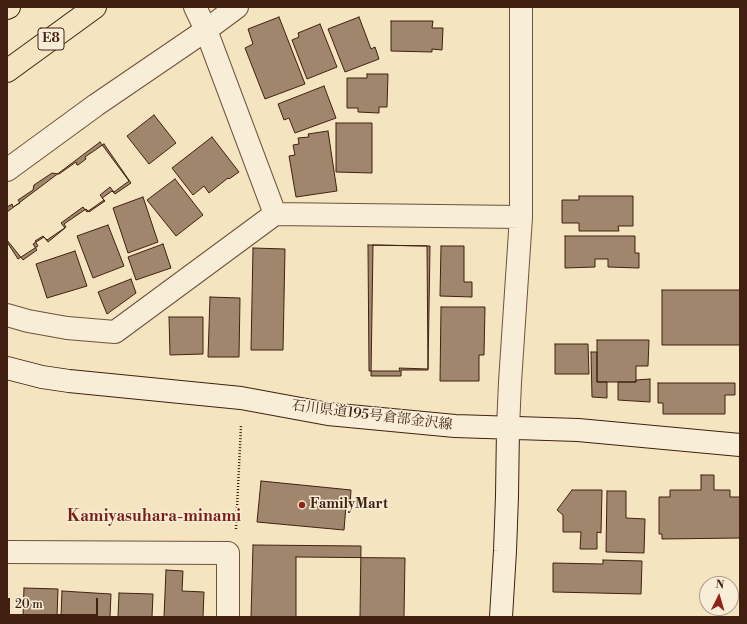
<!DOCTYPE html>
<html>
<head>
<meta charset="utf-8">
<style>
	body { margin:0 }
	#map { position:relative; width:747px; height:624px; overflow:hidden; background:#f5e4c0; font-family:"Libre Bodoni",serif }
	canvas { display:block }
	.frame { position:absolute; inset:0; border:8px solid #412012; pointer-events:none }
	.north { position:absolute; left:699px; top:576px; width:40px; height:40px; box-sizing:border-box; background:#f8edd6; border:1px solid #af9b88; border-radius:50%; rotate:5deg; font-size:11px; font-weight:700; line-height:16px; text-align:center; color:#412012 }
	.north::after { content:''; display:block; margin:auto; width:14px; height:18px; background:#8f2418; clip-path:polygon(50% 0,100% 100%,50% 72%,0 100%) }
	.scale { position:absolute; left:8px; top:598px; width:90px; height:18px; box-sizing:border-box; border:2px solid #412012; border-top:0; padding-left:5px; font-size:12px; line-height:14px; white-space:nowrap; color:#412012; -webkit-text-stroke:3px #f8edd6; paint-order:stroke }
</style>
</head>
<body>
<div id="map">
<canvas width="747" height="624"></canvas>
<div class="frame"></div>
<div class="north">N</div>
<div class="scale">20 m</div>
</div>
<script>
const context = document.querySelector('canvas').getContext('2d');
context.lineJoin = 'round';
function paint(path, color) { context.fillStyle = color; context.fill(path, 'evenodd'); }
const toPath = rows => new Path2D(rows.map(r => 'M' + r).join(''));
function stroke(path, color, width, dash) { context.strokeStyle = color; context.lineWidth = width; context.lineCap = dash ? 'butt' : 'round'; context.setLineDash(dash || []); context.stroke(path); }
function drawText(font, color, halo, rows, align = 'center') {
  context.font = font + ' "Libre Bodoni","Noto Serif JP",serif'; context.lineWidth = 3; context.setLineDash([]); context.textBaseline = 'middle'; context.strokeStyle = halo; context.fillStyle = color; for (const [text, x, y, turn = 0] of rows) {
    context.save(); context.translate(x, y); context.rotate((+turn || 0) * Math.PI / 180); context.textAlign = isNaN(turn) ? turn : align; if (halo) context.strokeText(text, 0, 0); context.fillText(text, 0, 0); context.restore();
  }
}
const building = toPath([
	[279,17,305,84,265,99,245,48,253,44,248,29,279,17],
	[359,17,371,49,375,47,379,59,345,72,328,29,359,17],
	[391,21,433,21,432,28,443,28,442,50,432,49,432,52,391,51,391,21],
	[320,24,337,67,307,79,292,40,299,37,298,33,320,24],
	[367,74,388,74,387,107,379,107,379,113,358,112,358,108,347,108,347,78,367,78,367,74],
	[324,86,336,118,295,133,289,118,284,120,278,104,324,86],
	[154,115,176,143,149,164,127,136,154,115],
	[336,123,372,123,372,173,336,172,336,123],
	[328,131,337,191,296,197,289,156,295,155,293,145,299,144,298,138,309,137,308,134,328,131],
	[212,137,239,172,229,179,228,178,209,193,204,186,193,195,172,168,212,137],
	[100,142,129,181,114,192,110,187,100,195,104,200,87,212,83,207,61,223,65,228,48,242,44,237,33,244,37,250,23,260,7,240,7,212,100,142],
	[104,144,131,183,115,194,112,191,102,198,105,201,89,212,86,209,64,224,66,227,47,240,43,236,35,241,38,246,18,259,7,242,7,207,12,204,13,207,20,203,18,200,33,190,34,185,52,173,59,174,76,162,77,165,78,165,86,159,85,157,104,144],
	[175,179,203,215,176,236,147,200,175,179],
	[579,196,633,196,633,226,618,226,619,231,579,231,579,223,562,223,562,200,579,200,579,196],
	[143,197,158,242,128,253,113,208,143,197],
	[108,225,124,266,93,278,77,236,108,225],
	[565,236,635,236,635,253,639,253,639,268,608,267,608,259,595,259,595,267,565,268,565,236],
	[163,244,171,268,136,280,128,257,163,244],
	[368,245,427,246,428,369,399,368,400,371,369,371,368,245],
	[373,245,430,246,428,370,401,370,401,376,371,376,373,245],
	[441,246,464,246,464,282,472,282,472,297,440,296,441,246],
	[253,248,285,249,283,350,251,350,253,248],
	[75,251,87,286,47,298,36,264,75,251],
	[131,279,136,293,107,314,98,292,131,279],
	[662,290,740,290,740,345,662,345,662,290],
	[210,297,240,298,239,357,208,357,210,297],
	[441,307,485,307,484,355,479,355,479,381,440,381,441,307],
	[169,317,203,317,203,354,170,355,169,317],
	[597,340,649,340,648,366,636,366,636,382,597,382,597,340],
	[555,344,588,344,589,374,555,374,555,344],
	[591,352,597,352,597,382,607,382,607,398,592,397,591,352],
	[650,379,650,402,618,400,618,382,636,382,636,380,650,379],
	[658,383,735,383,735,395,725,395,725,414,663,414,663,403,658,403,658,383],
	[701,475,714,475,714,490,730,490,730,497,740,497,740,538,662,539,662,534,659,534,659,497,670,497,670,490,701,490,701,475],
	[261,481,351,490,350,506,346,506,344,530,257,522,261,481],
	[572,490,602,490,601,533,597,532,597,549,580,549,581,532,563,532,563,515,557,510,572,490],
	[607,491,626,491,626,518,645,519,644,553,606,552,607,491],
	[253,545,361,546,360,617,251,617,253,545],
	[296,557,405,558,404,617,296,617,296,557],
	[603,560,642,561,641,594,553,592,553,563,603,564,603,560],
	[166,570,183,571,182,591,204,592,203,617,164,617,166,570],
	[24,588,58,589,57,617,23,617,24,588],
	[62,591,111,594,110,617,61,617,62,591],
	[119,593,153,594,152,617,118,617,119,593]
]);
const path = toPath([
	[236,529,241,426]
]);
const street = toPath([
	[195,7,206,30,275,214,521,217],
	[7,170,96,105,206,30,237,7],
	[7,315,28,321,67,328,115,332,275,214],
	[508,428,510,382,521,217,521,7],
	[7,552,228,553,228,617]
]);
const secondary = toPath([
	[7,368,42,377,69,381,241,398,328,414,455,426,578,430,740,445],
	[501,617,505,551,507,496,508,428]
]);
const highway = toPath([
	[7,8,9,7],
	[7,71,95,7]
]);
const markers = [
	[302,505,4,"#8f2418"]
];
const shields = [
	[51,39,26]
];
const shieldNames = [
	["E8",51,39]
];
const streetNames = [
	["石川県道195号倉部金沢線",372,416,7]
];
const poiNames = [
	["FamilyMart",310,505]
];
const quarterNames = [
	["Kamiyasuhara-minami",154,517]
];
paint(building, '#9f866c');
stroke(building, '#412012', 1);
stroke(street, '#6e513e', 24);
stroke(secondary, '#412012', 24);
stroke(highway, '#412012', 24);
stroke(path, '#412012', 2.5, [1, 2]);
stroke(street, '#f8edd6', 22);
stroke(secondary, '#f8edd6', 22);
stroke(highway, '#f5e4c0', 22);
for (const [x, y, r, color] of markers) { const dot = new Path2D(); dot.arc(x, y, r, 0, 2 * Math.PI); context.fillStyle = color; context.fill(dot); stroke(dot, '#f8edd6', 1.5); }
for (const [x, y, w] of shields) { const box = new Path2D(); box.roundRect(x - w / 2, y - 11, w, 22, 3); context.fillStyle = '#f8edd6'; context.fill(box); stroke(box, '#412012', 1); }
drawText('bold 13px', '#412012', null, shieldNames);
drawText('14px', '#412012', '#f8edd6', streetNames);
drawText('bold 14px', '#412012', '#f8edd6', poiNames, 'left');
drawText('bold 16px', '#7a1f14', '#f8edd6', quarterNames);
</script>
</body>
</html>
